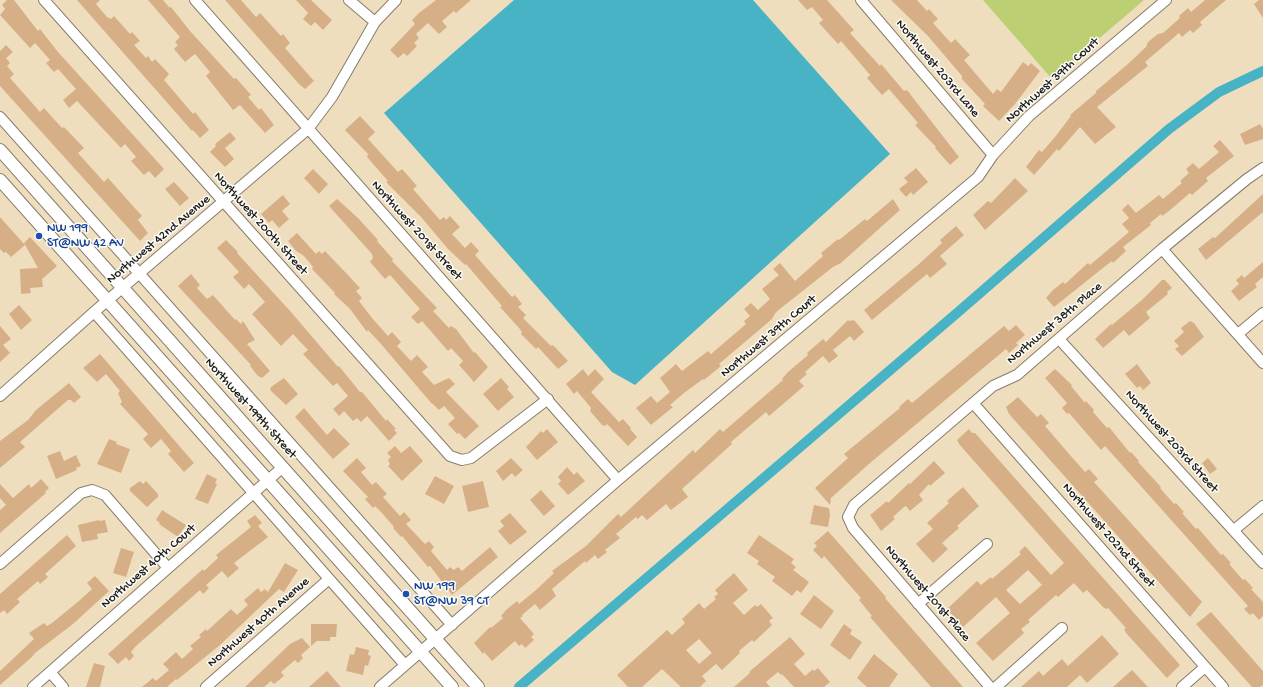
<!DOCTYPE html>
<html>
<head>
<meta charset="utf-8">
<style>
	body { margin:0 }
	canvas { display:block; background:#efdebe }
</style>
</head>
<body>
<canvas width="1263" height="687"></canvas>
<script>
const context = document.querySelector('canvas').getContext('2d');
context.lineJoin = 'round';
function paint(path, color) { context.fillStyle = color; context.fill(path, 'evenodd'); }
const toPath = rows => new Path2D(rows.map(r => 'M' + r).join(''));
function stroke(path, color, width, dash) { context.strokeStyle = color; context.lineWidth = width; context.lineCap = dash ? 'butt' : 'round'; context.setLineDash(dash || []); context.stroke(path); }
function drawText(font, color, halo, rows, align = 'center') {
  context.font = font + ' "Gochi Hand",sans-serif'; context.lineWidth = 3; context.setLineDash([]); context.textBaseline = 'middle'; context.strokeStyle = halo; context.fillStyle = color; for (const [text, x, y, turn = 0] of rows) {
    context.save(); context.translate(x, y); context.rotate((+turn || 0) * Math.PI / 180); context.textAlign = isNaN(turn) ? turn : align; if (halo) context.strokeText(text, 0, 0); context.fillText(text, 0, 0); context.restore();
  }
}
const green = toPath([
	[983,0,1144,0,1052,79]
]);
const water = toPath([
	[514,0,753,0,890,154,635,385,612,372,384,113]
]);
const canal = toPath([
	[519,687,957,313,1169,129,1219,92,1263,71]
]);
const building = toPath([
	[7,0,14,0,38,31,40,29,58,52,164,169,155,178,149,171,144,175,131,161,136,157,125,144,121,148,77,101,69,108,63,100,76,89,58,69,54,72,46,63,50,60,35,43,30,48,0,15,5,9,2,5],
	[77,0,100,0,96,4,107,17,111,19,114,16,130,34,132,32,140,41,134,45,146,58,148,56,152,62,155,59,169,74,164,80,193,114,195,112,209,130,200,138,193,130,192,131],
	[148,0,163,0,170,8,171,7,190,31,234,79,236,78,251,95,248,97,259,110,261,108,274,125,265,133,240,105,233,110,206,76,210,72,195,54,185,62,174,49,178,45,175,42,180,37],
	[225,0,241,0,256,17,260,13,281,36,283,34,290,43,285,48,314,81,305,89,299,84],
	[296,0,311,0,332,20,323,30,315,22,311,26,303,19,308,13],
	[436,0,471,0,456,13,454,11,442,21,447,27,439,34,428,23,416,34,419,38,414,43,417,46,407,56,404,53,398,58,390,50,415,24,412,20,419,13],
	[798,0,827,0,854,30,850,33,880,66,881,64,904,91,907,90,959,157,950,165,935,148,936,147,915,125,918,123,889,89,882,95,867,78,870,75,859,62,841,41,838,44,819,23,823,20,812,7,807,10],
	[891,0,917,0,927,11,929,9,938,19,933,23,951,43,955,39,970,55,964,60,993,94,997,89,1001,92,1023,62,1028,66,1031,63,1040,71,1015,104,999,121,983,106,985,104,962,79,962,76,928,36],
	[1205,0,1226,0,1200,22,1202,25,1193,33,1190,30,1182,37,1179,33,1145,62,1148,66,1097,107,1116,127,1095,144,1080,127,1059,151,1057,149,1034,175,1026,167,1039,150,1042,152,1055,137,1071,116,1070,115,1096,93,1096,91,1129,63,1146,47,1148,42,1158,34,1163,33,1180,18,1179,16,1188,8,1191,12],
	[1259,0,1263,0,1263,18,1254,4],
	[6,45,13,52,6,58,10,63,7,66,14,74,10,78,40,112,44,108,62,128,64,127,84,148,78,153,104,182,108,178,142,216,138,220,148,233,140,241,0,86,0,51],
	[360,116,375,132,368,139,398,172,402,169,417,186,413,189,440,220,444,217,446,220,450,216,460,227,452,234,465,248,471,242,479,251,475,255,482,263,512,297,515,295,522,304,518,307,526,315,523,318,551,346,553,345,568,361,558,369,538,347,536,349,521,334,522,332,519,328,500,307,502,306,466,264,465,265,448,249,421,217,386,182,388,181,367,157,368,154,345,130],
	[1260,124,1263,129,1263,139,1245,145,1240,134],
	[230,132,236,139,225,148,234,159,225,167,210,152,216,146,215,144],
	[1220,140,1234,156,1206,178,1208,181,1192,195,1190,193,1169,211,1162,216,1161,214,1150,223,1151,225,1123,247,1126,251,1113,263,1112,261,1108,264,1054,307,1046,298,1053,290,1063,282,1065,284,1088,263,1090,265,1129,232,1122,224,1129,218,1122,210,1128,204,1136,213,1159,195,1163,199,1182,183,1180,181,1189,173,1186,169,1193,163,1199,169,1219,152,1213,146],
	[916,168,928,182,913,195,911,192,906,197,899,189,908,182,904,178],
	[313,169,328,184,319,194,304,178],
	[1015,178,1028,191,985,230,973,215,974,214,988,201,991,203],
	[174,182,189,198,180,206,165,189],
	[1263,194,1263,212,1206,260,1198,249,1213,237,1215,238],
	[283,195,290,204,282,211,289,219,279,228,272,220,269,223,261,214],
	[337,199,358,218,378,240,377,241,393,259,392,261,437,308,433,311,449,328,451,326,456,329,474,353,475,352,488,367,474,382,459,365,463,361,451,348,448,351,422,321,418,324,411,317,420,309,390,275,385,279,370,262,373,258,372,254,329,206],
	[893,199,900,210,841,263,833,267,776,312,772,319,719,364,721,366,704,380,703,379,684,393,670,405,673,407,651,425,636,408,651,396,657,403,670,392,660,378,676,364,682,371,708,351,711,354,746,324,744,321,750,316,744,309,751,303,758,310,770,299,762,289,779,275,773,269,780,263,795,281,823,256,821,253,838,239,839,240,865,219,867,221],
	[0,217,25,245,11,257,6,252,4,253,0,249],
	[956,226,964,235,940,256,947,264,930,278,927,274,872,320,864,310,919,264,942,243,940,240],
	[297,233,316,254,319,251,322,254,325,251,347,274,360,288,356,291,362,298,359,301,372,318,388,336,392,332,401,342,397,346,411,361,417,355,428,367,422,372,434,385,449,378,455,384,446,392,479,426,465,439,459,433,457,434,448,424,455,418,444,406,439,410,433,404,432,404,381,344,368,330,367,332,350,309,334,294,335,293,312,269,313,267,304,256,296,251,288,241],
	[30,237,57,266,42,279,43,287,30,288,31,293,21,294,20,269,38,268,24,243],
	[226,240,238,252,237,253,291,312,338,367,339,366,360,392,362,392,386,421,387,419,396,429,394,430,397,433,389,441,367,416,361,422,357,418,353,421,344,411,339,416,333,409,348,396,337,383,333,386,303,354,308,350,293,334,281,346,252,314,265,302,249,284,244,289,233,277,239,272,217,248],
	[1263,262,1263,277,1255,284,1257,287,1239,301,1231,291,1239,284,1236,280,1242,275,1244,278],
	[191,274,200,285,197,288,207,299,213,295,235,320,236,319,241,324,243,321,255,340,247,344,270,371,262,378,258,376,250,366,251,365,178,286],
	[1162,280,1165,280,1172,288,1167,292,1168,294,1146,312,1150,318,1129,336,1124,330,1103,348,1095,339,1111,324,1112,325,1143,299],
	[19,305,32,320,21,330,9,314],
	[848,320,849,321,854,320,864,332,854,341,850,336,833,350,838,356,829,363,823,356,805,372,807,374,799,381,804,386,769,416,766,412,731,442,732,444,682,489,688,497,671,510,666,504,647,520,642,515,638,519,636,517,616,534,620,538,605,550,607,552,598,559,595,555,586,563,585,561,552,589,556,596,540,610,535,604,522,615,523,616,520,618,534,634,531,637,534,640,525,648,522,644,519,646,515,641,492,661,484,652,483,654,474,643,490,627,491,628,503,618,501,616,506,610,517,601,519,604,536,590,554,573,552,571,586,546,618,514,621,517,693,450,695,453,720,429,723,432,783,380,782,379,788,372,808,355,807,353,823,339,826,342],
	[1190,321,1194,323,1204,337,1182,356,1175,349,1179,346,1174,341,1184,332,1181,328],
	[1016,325,1025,335,1016,343,1018,345,1009,353,1006,349,870,463,831,498,830,505,815,488,848,458,844,454,900,408,899,407,908,399,912,403,1004,326,1009,331],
	[0,326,11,339,3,345,10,353,0,362],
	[100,354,194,463,184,472,168,454,171,451,161,439,151,448,143,439,148,434,120,404,122,402,118,393,120,391,106,374,97,382,83,368],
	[1137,364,1151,383,1143,390,1140,386,1137,388,1125,374],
	[583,369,588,376,595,369,604,379,591,392,619,422,623,419,631,428,630,429,637,437,628,446,607,424,605,426,602,425,590,411,591,408,577,391,574,394,566,384],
	[1055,369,1072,385,1071,386,1085,403,1086,401,1094,410,1093,412,1107,428,1109,427,1130,453,1131,452,1139,461,1138,462,1161,487,1160,488,1174,504,1176,503,1184,512,1182,513,1196,529,1198,528,1221,555,1223,554,1231,563,1229,564,1243,580,1245,579,1253,588,1251,589,1263,602,1263,616,1259,620,1253,613,1250,615,1244,609,1248,606,1105,446,1101,450,1069,413,1067,414,1062,408,1067,403,1045,378],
	[284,378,298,394,286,405,270,390,271,387],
	[501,378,509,387,507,389,514,397,498,411,483,394],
	[69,383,81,397,74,403,71,400,68,400,61,406,20,442,25,447,0,468,0,441,28,420,36,410],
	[1018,397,1037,417,1041,414,1049,423,1045,426,1070,455,1085,472,1089,469,1098,479,1094,482,1202,602,1190,617,1009,414,1006,407],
	[304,408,327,435,334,428,350,444,333,459,295,417],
	[547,429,558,442,537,460,526,447,541,431,543,433],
	[969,429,972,433,975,433,1180,665,1167,678,1126,633,1124,629,1126,628,1108,608,1106,609,1103,607,1087,590,1083,593,1074,583,1058,597,1056,595,1028,620,1030,622,1021,629,1024,633,993,661,976,643,1010,613,996,597,963,627,947,609,977,581,981,585,991,577,992,579,1021,554,1019,552,1025,546,1051,575,1064,563,959,444,957,440],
	[1028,570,1042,585,1020,604,1006,590],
	[109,439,117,442,116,444,130,449,121,473,97,464],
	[395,446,401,453,410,446,423,461,402,481,388,466,390,464,388,460,391,457,387,453],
	[60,451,64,461,76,455,81,466,76,468,77,470,56,479,47,456],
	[357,458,366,468,361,472,372,485,376,482,387,494,383,497,400,516,404,512,411,520,406,524,425,544,429,541,434,547,431,551,447,570,450,567,454,570,458,567,462,571,490,547,498,557,452,595,430,566,428,567,402,536,401,537,393,528,394,527,382,513,375,506,373,508,365,499,368,497,343,471],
	[511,458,523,470,515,477,512,473,503,481,496,471],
	[1208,458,1217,469,1210,474,1202,463],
	[934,461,945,473,930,486,929,484,919,495,923,500,910,511,906,506,904,507,893,517,895,519,881,531,870,515,887,501,888,503,909,483,910,484],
	[567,467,574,475,577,472,585,481,568,495,558,484,561,481,558,477],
	[207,474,217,479,215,483,217,484,208,504,195,499],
	[435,476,454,486,444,504,425,494],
	[41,479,49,488,45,492,46,493,0,533,0,510,6,505,0,498,0,484,13,498,29,484,31,488],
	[140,481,143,484,146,481,158,494,158,497,147,507,130,491,130,488],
	[483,481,489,507,468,512,462,486],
	[963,487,979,506,957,526,959,528,942,543,948,549,933,563,916,544,933,529,927,523,949,503,947,501],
	[541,490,555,506,544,516,530,500],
	[814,505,829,508,830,515,828,527,810,524],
	[162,510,186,525,178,537,159,524,160,523,156,520],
	[510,513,527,532,510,545,498,531,504,526,500,521],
	[255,515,262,523,258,526,268,537,234,563,239,568,228,578,222,571,206,585,209,588,203,594,200,590,136,646,131,652,134,656,129,661,126,657,118,664,108,654,203,569,204,571,218,558,216,555,251,527,247,521],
	[99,520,99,521,105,520,108,532,97,534,98,539,82,542,78,525],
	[828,531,886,597,885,598,963,687,931,687,870,617,872,616,859,600,861,598,824,556,822,559,813,550,817,546,814,543],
	[67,535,76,546,45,574,48,577,40,584,38,581,17,599,20,602,7,614,4,610,0,613,0,594],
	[759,535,794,559,791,563,796,567,793,570,809,582,801,593,797,590,792,596,772,581,775,577,757,564,759,561,747,553],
	[121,548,134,552,126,577,113,573],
	[285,563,298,570,284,592,279,589,220,645,177,680,176,679,167,687,142,687,153,678,156,681,169,670,163,664,176,652,182,659,193,649,190,646,201,637,199,635,206,629,207,631,231,609,237,615,248,605,244,600,258,588,261,592,265,589,268,592],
	[734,573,748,590,733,603,744,615,755,605,757,607,761,604,773,618,769,621,772,625,754,642,752,640,739,651,740,653,722,670,716,664,702,676,706,681,700,687,681,687,662,669,642,687,628,687,617,675,667,630,672,635,685,623,682,619,699,603,704,609,716,599,714,597,718,594,715,590],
	[699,639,712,653,699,664,686,650],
	[95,576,109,591,73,624,35,653,32,657,0,685,0,671,34,639,29,633,44,623,47,626,52,623,80,600,92,589,87,583],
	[814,595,834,611,821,629,800,614],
	[1211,612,1263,671,1263,685,1260,687,1252,687,1196,624],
	[311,624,337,624,336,637,330,637,330,641,317,641,311,646],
	[844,624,852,630,850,634,862,642,850,660,830,645],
	[1102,635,1119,654,1087,683,1080,675,1067,687,1021,687,1039,671,1043,676,1062,659,1068,666],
	[790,637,805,654,794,664,805,676,813,669,814,671,818,668,830,682,824,687,794,687,782,674,781,675,778,672,766,682,770,687,734,687,750,673,749,672],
	[302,638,310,647,301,655,303,658,298,663,295,660,281,672,284,676,274,684,271,681,264,687,245,687,290,644],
	[356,647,369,650,368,655,371,656,368,666,365,665,363,675,346,671,350,654,354,655],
	[874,654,898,674,889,687,867,687,857,678],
	[94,663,105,666,100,687,86,687],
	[1132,670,1148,687,1113,687],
	[327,671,341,687,309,687]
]);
const minor = toPath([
	[44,0,450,456,462,460,471,458,548,399],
	[195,0,618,480],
	[349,0,375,22],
	[861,0,993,155],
	[0,117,452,625],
	[1162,249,1263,363],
	[94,312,405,665],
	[1238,334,1263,313],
	[1059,339,1263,563],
	[0,396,94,312,308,129,332,97,375,22,396,0],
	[973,403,1223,687],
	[1234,530,1263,506],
	[0,564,81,493,92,490,105,495,168,568],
	[918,604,987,544],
	[50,672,63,687],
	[33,687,283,467],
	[206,687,329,579],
	[380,687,618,480,978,177,993,155,1029,116,1166,0],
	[990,687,853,528,848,517,854,505,993,386,1017,375,1162,249,1247,179,1263,168],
	[996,687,1062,628],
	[1182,687,1205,667]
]);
const major = toPath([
	[0,150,478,687],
	[0,180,452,687]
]);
const markers = [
	[39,236,4,"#1a4fb4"],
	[406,594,4,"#1a4fb4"]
];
const streetNames = [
	["Northwest 203rd Lane",937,69,50],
	["Northwest 39th Court",1053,81,-42],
	["Northwest 200th Street",260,224,48],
	["Northwest 201st Street",416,231,48],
	["Northwest 42nd Avenue",159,240,-40],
	["Northwest 38th Place",1055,324,-40],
	["Northwest 39th Court",769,337,-40],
	["Northwest 199th Street",250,409,48],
	["Northwest 203rd Street",1171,442,48],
	["Northwest 202nd Street",1108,536,49],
	["Northwest 40th Court",149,567,-41],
	["Northwest 201st Place",927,594,49],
	["Northwest 40th Avenue",259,623,-41]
];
const transitNames = [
	["NW 199",47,229],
	["ST@NW 42 AV",47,244],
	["NW 199",414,587],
	["ST@NW 39 CT",414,602]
];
paint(green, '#bcd073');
paint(water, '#47b3c5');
stroke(canal, '#47b3c5', 10);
paint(building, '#d7af86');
stroke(minor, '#867d6d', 12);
stroke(major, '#867d6d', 14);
stroke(minor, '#fff', 10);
stroke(major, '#fff', 12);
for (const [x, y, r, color] of markers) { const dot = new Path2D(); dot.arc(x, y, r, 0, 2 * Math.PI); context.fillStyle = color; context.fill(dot); stroke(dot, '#fdfcf7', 1.5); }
drawText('13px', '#1c1c1c', '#fdfcf7', streetNames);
drawText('13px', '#164399', '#fdfcf7', transitNames, 'left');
</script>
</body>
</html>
